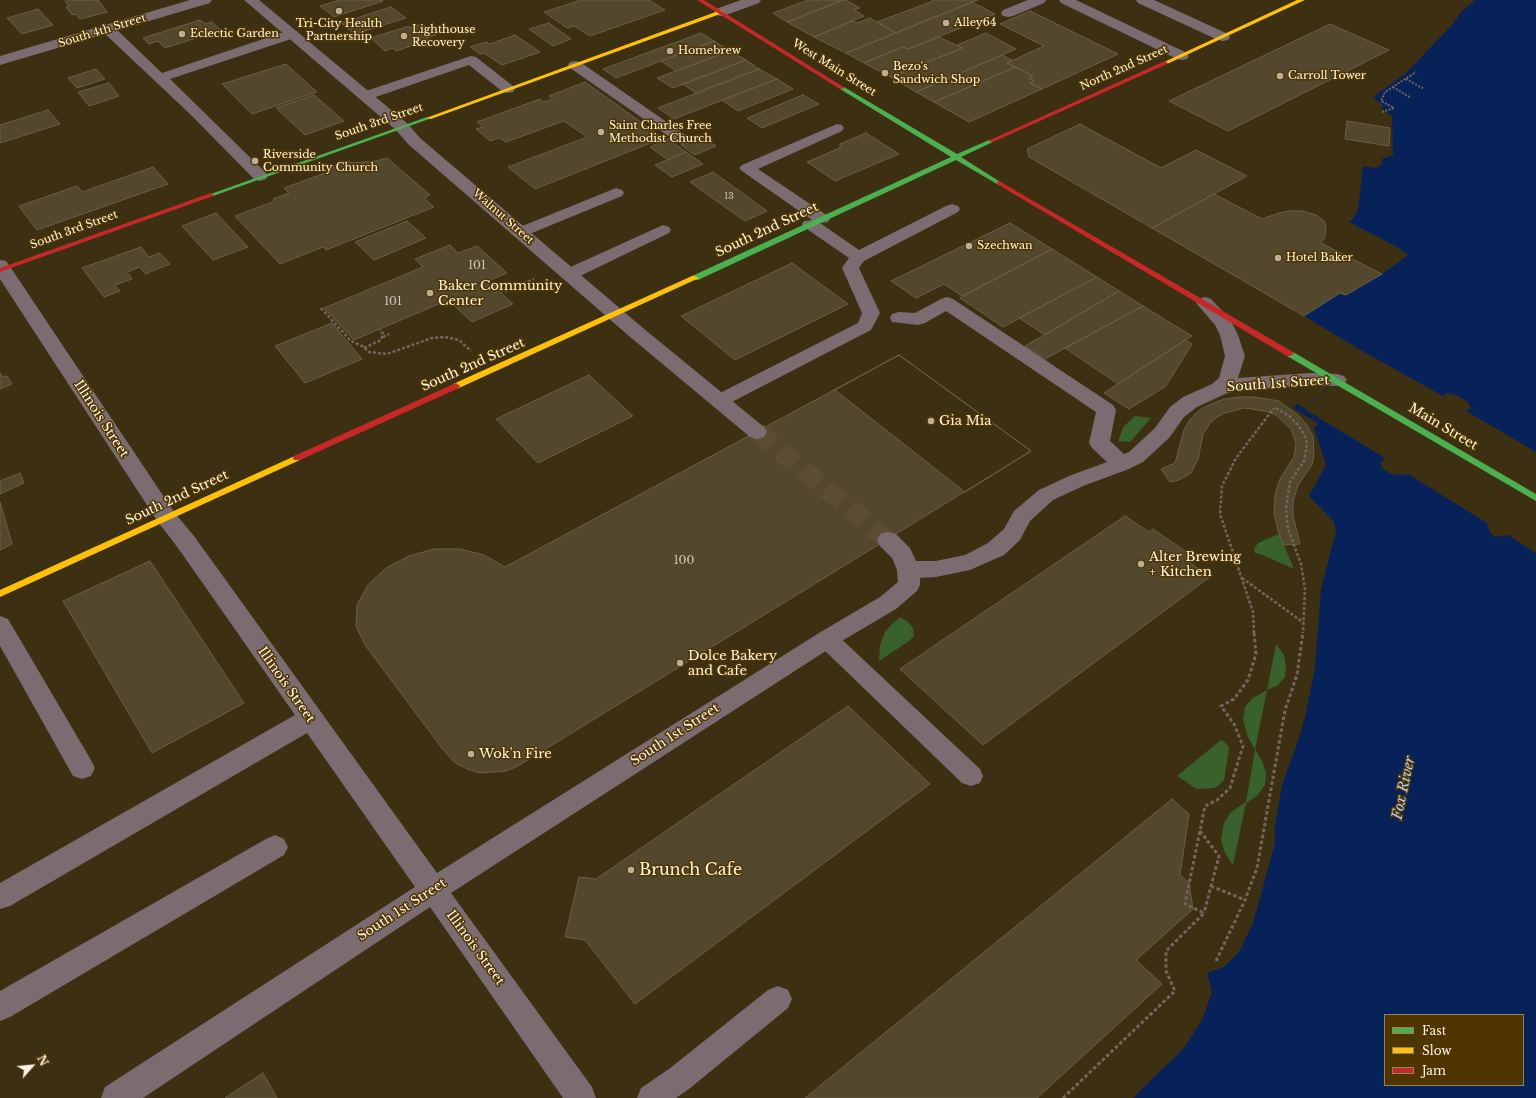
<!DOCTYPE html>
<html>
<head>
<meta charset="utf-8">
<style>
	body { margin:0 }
	#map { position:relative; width:1536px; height:1098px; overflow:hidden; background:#3d3012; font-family:"Libre Baskerville",serif }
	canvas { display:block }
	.legend { position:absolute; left:1384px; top:1014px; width:140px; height:72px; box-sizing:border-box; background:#4f3600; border:1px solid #95825b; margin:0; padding:5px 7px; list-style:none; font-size:12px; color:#fdf4e4 }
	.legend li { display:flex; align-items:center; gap:8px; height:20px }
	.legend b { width:20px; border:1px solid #95825b }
	.north { position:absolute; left:12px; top:1046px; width:40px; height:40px; -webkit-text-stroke:3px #4f3600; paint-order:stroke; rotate:63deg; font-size:11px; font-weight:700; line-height:16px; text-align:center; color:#fdf4e4 }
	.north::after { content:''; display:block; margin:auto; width:14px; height:18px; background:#fdf4e4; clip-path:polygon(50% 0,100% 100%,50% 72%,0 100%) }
</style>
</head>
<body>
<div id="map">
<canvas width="1536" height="1098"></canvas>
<ul class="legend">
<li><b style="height:5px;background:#4caf50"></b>Fast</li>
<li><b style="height:5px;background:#ffc107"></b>Slow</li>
<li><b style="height:5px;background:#c62828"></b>Jam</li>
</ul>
<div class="north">N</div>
</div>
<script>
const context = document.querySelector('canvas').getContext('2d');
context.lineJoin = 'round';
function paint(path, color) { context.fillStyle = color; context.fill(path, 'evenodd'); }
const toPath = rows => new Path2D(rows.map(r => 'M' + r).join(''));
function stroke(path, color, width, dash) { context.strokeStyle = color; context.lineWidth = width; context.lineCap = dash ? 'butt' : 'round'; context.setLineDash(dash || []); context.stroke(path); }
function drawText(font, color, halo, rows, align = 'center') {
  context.font = font + ' "Libre Baskerville",serif'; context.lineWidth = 3; context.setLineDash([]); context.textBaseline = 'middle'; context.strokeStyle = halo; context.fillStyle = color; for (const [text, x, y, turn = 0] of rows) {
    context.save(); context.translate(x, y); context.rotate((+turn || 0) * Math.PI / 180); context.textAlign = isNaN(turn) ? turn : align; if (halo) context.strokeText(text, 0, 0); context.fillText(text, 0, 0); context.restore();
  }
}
const green = toPath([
	[1135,416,1151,418,1130,442,1118,441,1124,426],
	[1279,534,1284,545,1294,569,1263,555,1255,553,1254,549,1258,543],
	[900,617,907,621,913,628,914,636,909,641,879,661,880,645,885,632,892,624],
	[1276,644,1284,655,1286,667,1285,677,1278,685,1267,690,1255,749,1262,761,1266,773,1265,785,1257,796,1246,803,1233,865,1225,853,1221,840,1224,823,1231,812,1246,802,1255,750,1248,737,1243,720,1245,707,1253,698,1267,690],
	[1221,740,1228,745,1229,749,1224,780,1219,785,1214,788,1197,789,1177,776]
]);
const water = toPath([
	[1475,0,1536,0,1536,1098,1133,1098,1184,1048,1203,1018,1212,992,1207,973,1224,967,1239,952,1253,923,1275,843,1275,825,1282,785,1300,735,1306,713,1315,667,1321,589,1336,531,1334,522,1309,496,1326,465,1314,428,1319,424,1293,408,1297,404,1306,409,1364,352,1304,316,1340,293,1346,295,1382,274,1408,255,1397,247,1349,222,1354,217,1358,210,1363,166,1375,168,1382,165,1382,159,1393,155,1392,116,1382,109,1383,105,1374,99,1377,94,1405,74,1452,25,1461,12],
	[1385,1015,1523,1015,1523,1085,1385,1085]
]);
const pier = toPath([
	[1364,352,1443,396,1447,393,1456,395,1468,402,1471,408,1466,411,1536,452,1536,553,1508,535,1495,537,1490,532,1487,523,1408,474,1402,475,1391,474,1382,468,1381,463,1385,458,1306,410]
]);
const building = toPath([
	[98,0,107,12,80,19,76,14,72,15,66,7,69,6,65,1,98,0],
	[340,0,381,0,383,1,334,17,320,6,340,0],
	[581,0,649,0,665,10,590,36,574,26,567,28,544,12,581,0],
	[808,0,843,0,787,22,773,13,808,0],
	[843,0,846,0,860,8,854,10,864,16,814,37,787,22,843,0],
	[932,0,978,0,896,33,877,22,933,1,932,0],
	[972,2,995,14,908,49,903,47,864,63,846,53,972,2],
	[391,7,406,18,355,34,341,23,391,7],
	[38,9,53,25,22,34,7,18,38,9],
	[1030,11,1118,54,1042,89,1030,83,1034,81,1029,78,1033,76,1007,63,1044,46,1000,24,1030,11],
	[870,18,896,33,846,53,814,37,852,21,857,23,870,18],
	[200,20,206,24,212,22,221,30,165,48,158,41,149,44,143,38,200,20],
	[549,23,571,39,553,46,529,29,549,23],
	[422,24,429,29,433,28,437,31,433,32,436,35,426,38,429,40,396,51,393,48,385,51,371,38,409,26,410,28,422,24],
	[1330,24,1389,50,1228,131,1169,101,1330,24],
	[701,33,714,41,616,78,603,69,701,33],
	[986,33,1016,49,916,92,891,77,962,48,957,45,986,33],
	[515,35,540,52,502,65,484,53,480,54,470,47,486,42,490,44,515,35],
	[939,37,962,48,891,77,864,63,903,47,908,49,939,37],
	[714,41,730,51,676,71,661,61,714,41],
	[730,51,746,60,673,88,657,78,730,51],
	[1002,55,1012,60,1007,63,1015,67,934,102,916,92,1002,55],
	[746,60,759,69,696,93,683,84,746,60],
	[286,64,317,92,252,114,222,84,286,64],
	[1016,67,1033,76,1029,78,1034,81,1030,83,1042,89,969,122,934,102,1016,67],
	[96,69,105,79,77,88,68,78,96,69],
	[759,69,777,79,674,119,658,108,759,69],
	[777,79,793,89,738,111,722,100,777,79],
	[585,82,663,138,535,189,508,167,587,137,564,121,506,142,499,138,490,141,476,129,483,127,477,122,540,99,543,102,553,99,549,96,585,82],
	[109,83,119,96,89,106,78,92,109,83],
	[314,95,344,121,305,135,276,108,314,95],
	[803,95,819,104,762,128,747,118,803,95],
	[48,110,60,124,0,143,0,125,48,110],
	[1347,121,1390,128,1389,146,1345,139,1347,121],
	[1080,124,1161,168,1196,150,1247,176,1152,228,1029,157,1027,149,1080,124],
	[866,133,899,154,835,181,807,162,840,148,840,144,866,133],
	[702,137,716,146,695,155,681,145,702,137],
	[668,139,686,152,668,160,650,147,668,139],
	[686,152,703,164,672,177,655,165,686,152],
	[387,158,430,195,424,198,434,207,326,250,323,247,280,264,235,216,275,201,273,199,289,193,284,188,328,172,326,169,349,161,351,163,376,161,387,158],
	[153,167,168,184,37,230,19,206,77,186,82,192,153,167],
	[713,172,767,211,745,221,690,182,713,172],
	[1214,194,1262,219,1279,213,1289,211,1303,211,1316,215,1324,221,1326,226,1325,237,1321,243,1382,274,1346,295,1340,293,1304,316,1152,228,1214,194],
	[216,213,248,247,213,260,182,226,216,213],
	[407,221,426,238,374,260,355,242,407,221],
	[1010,223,1052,249,962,296,944,284,916,298,891,281,1010,223],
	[450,245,458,253,477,246,507,273,488,281,513,304,472,322,448,300,354,340,324,308,423,267,415,259,450,245],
	[141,247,149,257,160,253,170,264,145,274,140,267,127,272,132,279,115,285,120,291,104,297,82,268,141,247],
	[1052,249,1097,277,1003,327,960,298,1052,249],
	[792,263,848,304,735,360,681,316,792,263],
	[1097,277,1119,291,1045,335,1019,318,1097,277],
	[1119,291,1143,306,1045,359,1025,346,1119,291],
	[1143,306,1192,336,1118,384,1065,348,1143,306],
	[332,323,362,359,305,383,275,346,332,323],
	[1185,340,1192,344,1166,386,1129,409,1104,393,1185,340],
	[899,355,1031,451,518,766,506,771,480,773,467,769,454,762,441,747,365,645,356,626,357,605,368,585,386,568,409,556,434,549,460,549,484,555,505,567,899,355],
	[899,355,1031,451,965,492,835,390,899,355],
	[0,373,3,377,7,376,12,384,0,389,0,373],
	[589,375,633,416,538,463,496,419,589,375],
	[1239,397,1254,397,1279,401,1299,416,1307,425,1313,436,1314,455,1312,465,1298,485,1293,502,1293,516,1300,544,1284,545,1279,534,1274,514,1275,496,1277,487,1280,479,1294,457,1296,443,1291,429,1276,415,1265,411,1244,408,1225,413,1217,417,1211,422,1203,434,1198,459,1191,473,1179,480,1170,482,1161,469,1175,463,1184,430,1189,421,1195,414,1203,408,1214,403,1224,399,1239,397],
	[20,473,24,483,0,494,0,481,20,473],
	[0,502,12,544,0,550,0,502],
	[1125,516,1149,532,1153,529,1191,555,1185,559,1210,577,983,745,900,669,1125,516],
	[150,561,244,703,152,753,63,601,150,561],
	[848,706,930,784,635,1004,585,940,565,937,579,877,596,879,848,706],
	[1172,799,1189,814,1180,875,1189,883,1193,909,1136,960,1162,984,1037,1098,805,1098,1172,799],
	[263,1073,277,1098,225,1098,263,1073]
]);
const streetTunnel = toPath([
	[757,432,888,540]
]);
const pathFar2 = toPath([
	[1406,79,1424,89],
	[1393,87,1411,98],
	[1382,112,1394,108,1381,101,1385,92,1416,72]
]);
const pathFar1 = toPath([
	[493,286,496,285,504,292,534,279],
	[321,308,351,341,362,346,369,352,387,354,432,338,445,337,459,340,471,351],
	[383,337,389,334],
	[364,348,381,340,383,334,380,329],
	[1276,408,1289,416,1298,425,1305,436,1307,444,1304,461,1290,482,1286,508,1288,529,1301,564,1305,589,1303,633],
	[1242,578,1304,623],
	[1254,633,1253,612,1220,514,1222,486,1236,458,1274,408]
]);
const path = toPath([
	[1200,831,1219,856,1204,913],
	[1211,886,1245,900],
	[1216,961,1245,900,1257,868,1285,710,1297,675,1303,632],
	[1063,1098,1175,991,1166,971,1166,951,1204,913,1185,904,1205,806,1217,800,1230,788,1243,746,1234,724,1221,706,1234,699,1248,680,1256,654,1254,632]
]);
const lane = toPath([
	[1028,0,1046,0,1044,3,1013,16,1008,17,1003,16,1001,13,1003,10,1028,0],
	[1059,0,1076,0,1187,53,1189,56,1187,59,1182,60,1177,59,1061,3,1059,0],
	[108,25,113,26,162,73,287,31,297,31,299,34,297,37,170,79,266,173,268,176,266,179,260,181,254,179,190,114,103,32,101,29,103,26,108,25],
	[471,56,476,57,513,86,515,89,513,92,508,93,503,92,469,65,370,99,365,100,360,99,358,96,360,93,471,56],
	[575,61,580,62,687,136,690,139,687,142,682,144,677,142,570,68,568,65,570,62,575,61],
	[837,124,842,125,844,128,842,131,758,169,828,216,830,219,828,222,820,223,859,250,946,206,952,204,958,206,960,209,958,212,864,261,859,268,880,313,871,330,726,405,719,407,712,405,710,401,712,397,858,323,862,313,842,268,849,258,804,227,802,224,804,221,812,220,742,171,739,168,742,165,837,124],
	[616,188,622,190,624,193,622,196,527,235,521,237,515,235,513,232,515,229,616,188],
	[663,225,669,227,671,230,669,233,576,278,570,279,564,278,561,274,564,270,663,225],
	[827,630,835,633,980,769,983,776,980,783,971,786,962,783,819,645,816,639,819,633,827,630],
	[778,986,788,990,792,999,788,1008,689,1089,676,1098,637,1098,641,1088,669,1069,768,990,778,986]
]);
const street = toPath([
	[190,0,212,0,210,3,0,65,0,56,190,0],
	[244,0,259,0,408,124,420,138,643,328,764,427,767,432,764,437,757,439,750,437,629,336,408,144,396,130,244,0],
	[741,0,761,0,759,3,726,15,721,16,716,15,714,12,716,9,741,0],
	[1136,0,1154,0,1228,34,1230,37,1228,40,1223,41,1218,40,1138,3,1136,0],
	[0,260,6,261,9,265,174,512,194,536,437,873,819,633,880,597,898,582,897,570,892,558,880,546,877,540,880,534,888,532,896,534,910,548,916,561,936,561,965,555,988,543,1004,529,1014,511,1039,490,1069,476,1107,462,1092,448,1089,443,1096,412,946,311,925,323,918,325,892,322,890,318,892,314,899,312,915,313,941,299,947,297,953,299,1113,405,1116,410,1110,441,1124,454,1129,452,1155,428,1170,407,1183,397,1212,384,1219,378,1225,356,1220,335,1215,325,1196,303,1199,299,1205,297,1211,299,1230,319,1238,335,1245,356,1238,378,1310,373,1337,374,1344,376,1347,380,1344,384,1337,386,1310,385,1235,391,1225,394,1197,407,1184,417,1169,438,1143,462,1129,469,1083,486,1053,500,1030,521,1020,540,1004,555,970,570,936,577,920,578,920,585,917,591,896,609,835,645,451,893,592,1087,596,1098,563,1098,430,907,143,1098,101,1098,105,1087,415,887,307,733,10,906,0,909,0,883,295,715,178,548,158,522,0,279,0,260],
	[0,616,8,619,91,760,95,768,91,776,82,779,73,776,0,646,0,616],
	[275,835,284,839,288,847,284,855,10,1017,0,1021,0,991,266,839,275,835]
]);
const fast = toPath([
	[840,87,844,87,957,154,989,140,993,140,993,142,961,157,1002,183,999,185,997,184,956,160,698,280,692,280,692,276,951,157,840,89,840,87],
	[427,117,432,118,213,196,209,196,208,195,427,117],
	[1287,352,1293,352,1536,494,1536,501,1287,356,1286,354,1287,352]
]);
const slow = toPath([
	[1297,0,1305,0,1167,64,1162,63,1297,0],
	[721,10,724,12,723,13,431,119,426,118,721,10],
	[692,276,695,276,699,278,459,388,456,389,452,386,453,384,692,276],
	[297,455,300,456,301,458,300,460,0,597,0,590,297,455]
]);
const jam = toPath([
	[697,0,704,0,845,88,840,89,697,0],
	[1165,61,1168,63,1167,64,993,142,988,141,1165,61],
	[999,181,1293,352,1294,354,1290,356,1287,356,997,184,997,182,999,181],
	[211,193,213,194,213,196,0,272,0,268,211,193],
	[456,383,460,386,459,388,300,460,294,460,293,458,294,456,456,383]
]);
const markers = [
	[339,11,4,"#baaf9a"],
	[946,23,4,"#baaf9a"],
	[182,34,4,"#baaf9a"],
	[404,36,4,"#baaf9a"],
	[670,51,4,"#baaf9a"],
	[885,73,4,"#baaf9a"],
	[1280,76,4,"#baaf9a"],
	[601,132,4,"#baaf9a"],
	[255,161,4,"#baaf9a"],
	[969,246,4,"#baaf9a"],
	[1278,258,4,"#baaf9a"],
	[430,293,4,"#baaf9a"],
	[931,421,4,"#baaf9a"],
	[1141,564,4,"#baaf9a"],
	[680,663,4,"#baaf9a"],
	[471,754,4,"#baaf9a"],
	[631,870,4,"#baaf9a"]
];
const farNumbernames = [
	["13",729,196]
];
const farPoinames = [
	["Alley64",954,23],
	["Tri-City Health",339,24,"center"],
	["Partnership",339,37,"center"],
	["Lighthouse",412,30],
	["Recovery",412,43],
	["Eclectic Garden",190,34],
	["Homebrew",678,51],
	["Bezo's",893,67],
	["Sandwich Shop",893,80],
	["Carroll Tower",1288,76],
	["Saint Charles Free",609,126],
	["Methodist Church",609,139],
	["Riverside",263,155],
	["Community Church",263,168],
	["Szechwan",977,246],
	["Hotel Baker",1286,258]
];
const farStreetnames = [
	["South 4th Street",102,31,-17],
	["West Main Street",834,68,32],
	["North 2nd Street",1124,68,-24],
	["South 3rd Street",379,122,-19],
	["Walnut Street",503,217,41],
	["South 3rd Street",74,230,-20]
];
const numberNames = [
	["101",477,266],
	["101",393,302],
	["100",684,561]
];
const streetNames = [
	["South 2nd Street",767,230,-25],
	["South 2nd Street",473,365,-24],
	["South 1st Street",1278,384,-4],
	["Illinois Street",101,419,57],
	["Main Street",1443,427,31],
	["South 2nd Street",177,498,-25],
	["Illinois Street",286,685,55],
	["South 1st Street",675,735,-33],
	["South 1st Street",402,910,-33],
	["Illinois Street",475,948,54]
];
const poiNames = [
	["Baker Community",438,286],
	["Center",438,301],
	["Gia Mia",939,421],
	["Alter Brewing",1149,557],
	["+ Kitchen",1149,572],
	["Dolce Bakery",688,656],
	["and Cafe",688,671],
	["Wok'n Fire",479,754]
];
const waterNames = [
	["Fox River",1404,788,-78]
];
const nearPoinames = [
	["Brunch Cafe",639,870]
];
paint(green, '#38612c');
paint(water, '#062259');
paint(pier, '#3d3012');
paint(building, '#53472e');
stroke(building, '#6a5f47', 1);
stroke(streetTunnel, '#5a4d32', 20, [20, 10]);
stroke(pathFar2, '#72665e', 2, [2, 1.5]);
stroke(pathFar1, '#72665e', 2.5, [3, 2]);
stroke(path, '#72665e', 3, [3.5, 2.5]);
paint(lane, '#7a6c70');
paint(street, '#7a6c70');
paint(fast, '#4caf50');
paint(slow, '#ffc107');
paint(jam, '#c62828');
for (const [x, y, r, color] of markers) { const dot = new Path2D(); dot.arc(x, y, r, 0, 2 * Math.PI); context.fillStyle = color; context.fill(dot); stroke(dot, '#4f3600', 1.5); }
drawText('9px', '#d2c9b6', null, farNumbernames);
drawText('11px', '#fdf4e4', '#4f3600', farPoinames, 'left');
drawText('11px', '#fdf4e4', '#4f3600', farStreetnames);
drawText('11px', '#d2c9b6', null, numberNames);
drawText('13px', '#fdf4e4', '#4f3600', streetNames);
drawText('13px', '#fdf4e4', '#4f3600', poiNames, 'left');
drawText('italic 14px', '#b4cffd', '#4f3600', waterNames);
drawText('16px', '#fdf4e4', '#4f3600', nearPoinames, 'left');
</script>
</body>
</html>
